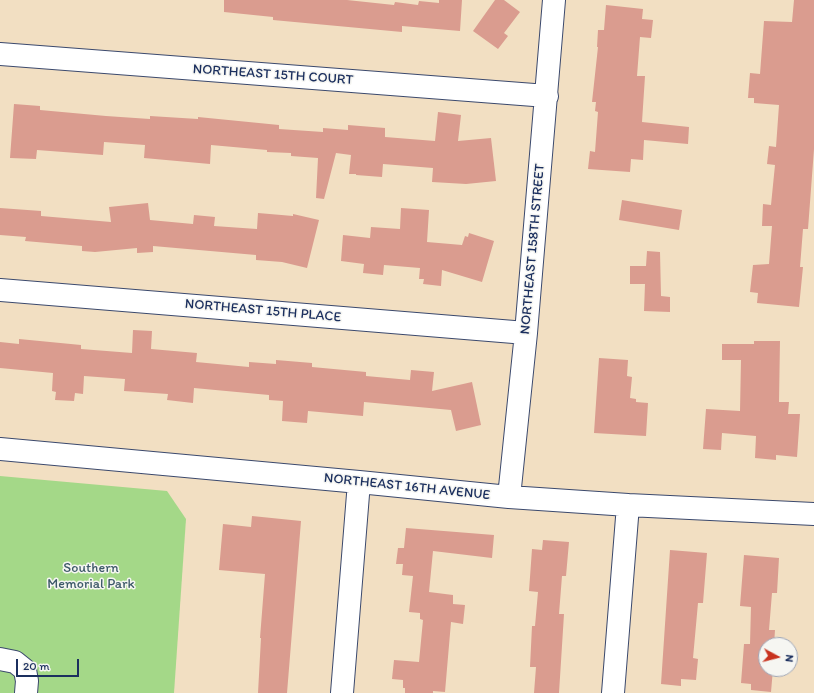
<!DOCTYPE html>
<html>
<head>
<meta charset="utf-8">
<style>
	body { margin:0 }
	#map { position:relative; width:814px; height:693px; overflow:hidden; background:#f2dfc2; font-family:Itim,sans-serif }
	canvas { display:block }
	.north { position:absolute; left:758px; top:637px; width:40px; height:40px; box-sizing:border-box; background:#f6f6f2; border:1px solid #9ea6b7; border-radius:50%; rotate:97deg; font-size:11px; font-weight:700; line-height:16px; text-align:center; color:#1b2f5e }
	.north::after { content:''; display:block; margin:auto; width:14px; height:18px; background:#c8321e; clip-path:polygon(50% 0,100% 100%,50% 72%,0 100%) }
	.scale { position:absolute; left:16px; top:659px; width:63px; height:18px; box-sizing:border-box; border:2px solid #1b2f5e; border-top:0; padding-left:5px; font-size:12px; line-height:14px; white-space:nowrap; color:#1b2f5e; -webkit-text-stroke:3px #f6f6f2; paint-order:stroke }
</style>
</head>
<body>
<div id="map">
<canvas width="814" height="693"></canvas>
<div class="north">N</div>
<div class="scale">20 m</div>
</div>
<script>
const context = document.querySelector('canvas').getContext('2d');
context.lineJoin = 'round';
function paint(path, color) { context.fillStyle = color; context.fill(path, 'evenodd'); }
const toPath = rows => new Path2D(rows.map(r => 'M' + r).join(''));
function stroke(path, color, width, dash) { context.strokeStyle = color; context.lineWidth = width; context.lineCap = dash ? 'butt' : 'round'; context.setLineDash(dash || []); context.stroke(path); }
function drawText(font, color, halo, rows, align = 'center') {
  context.font = font + ' Itim,sans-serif'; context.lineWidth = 3; context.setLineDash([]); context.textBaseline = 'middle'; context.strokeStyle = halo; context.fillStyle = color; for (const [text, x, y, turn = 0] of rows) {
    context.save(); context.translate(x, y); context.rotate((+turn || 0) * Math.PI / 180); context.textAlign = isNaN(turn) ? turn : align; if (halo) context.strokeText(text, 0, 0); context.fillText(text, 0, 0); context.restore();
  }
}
const green = toPath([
	[0,476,167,491,186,519,174,693,0,693]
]);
const building = toPath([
	[224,0,347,0,394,5,395,2,418,5,419,1,439,3,439,0,462,0,460,31,402,26,402,32,273,20,273,17,224,12],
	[495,0,504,0,520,12,504,33,508,36,498,49,473,31],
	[794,0,814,0,814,149,808,229,803,229,800,267,803,267,799,307,757,303,758,293,750,292,753,265,769,264,772,226,762,226,763,204,771,205,775,165,767,164,769,146,776,147,779,105,754,103,754,98,748,98,750,73,760,74,764,21,792,22],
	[606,5,643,9,642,19,653,20,651,38,640,37,637,76,645,76,642,122,689,127,688,144,644,140,643,160,631,159,630,172,588,169,590,151,595,152,598,112,595,111,596,102,592,102,598,47,597,47,598,30,604,30],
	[14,104,40,106,40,110,106,116,150,119,150,116,198,119,198,117,279,125,279,129,323,132,323,128,348,130,348,125,385,128,385,137,435,141,438,112,461,115,458,141,491,138,496,181,466,184,432,182,433,168,383,164,382,177,356,175,356,174,349,174,351,155,336,153,324,199,316,198,318,158,291,156,291,153,267,152,267,150,211,145,210,164,144,158,145,145,104,142,103,155,37,150,36,159,10,158],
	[622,200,682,210,679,230,619,220],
	[148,203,150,220,193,224,194,215,215,217,214,226,257,229,258,213,293,216,293,214,319,220,307,268,282,262,256,260,256,255,153,246,153,252,137,253,137,248,95,252,82,251,82,246,25,241,26,237,0,235,0,208,41,211,41,216,111,222,109,207],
	[401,208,429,210,427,242,462,245,465,236,468,237,469,233,494,241,482,282,442,270,441,286,423,284,424,279,419,279,420,268,384,265,383,275,363,273,364,264,341,261,343,235,370,238,371,227,400,229],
	[647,251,660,252,661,296,670,297,670,312,644,311,645,284,630,284,630,266,646,266],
	[133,330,152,331,151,349,197,353,196,362,249,367,249,362,276,364,276,360,312,363,312,367,366,372,366,376,410,380,411,370,434,372,432,391,472,382,481,425,456,431,451,410,364,402,363,416,308,411,307,423,282,421,283,401,269,400,269,395,194,388,193,403,167,400,168,394,124,391,125,379,84,376,83,394,75,393,74,401,55,400,56,392,52,391,53,373,0,368,0,342,19,344,19,339,81,345,81,349,132,353],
	[754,341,780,341,779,402,789,402,788,414,800,414,797,457,776,455,776,460,755,458,756,436,722,433,721,450,703,449,706,409,740,411,741,360,722,360,722,344,754,344],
	[599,358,628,360,627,376,632,377,630,398,636,399,636,402,648,403,646,436,594,433],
	[252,516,301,521,287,693,258,693,261,638,260,638,265,574,219,570,223,524,251,527],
	[406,528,494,535,492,558,433,551,429,592,453,595,453,604,465,605,463,624,451,622,445,692,433,691,433,693,405,693,405,688,403,688,403,680,392,679,394,660,419,662,423,620,420,619,420,613,409,612,413,576,402,575,403,564,396,564,398,548,404,548],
	[543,540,569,542,566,576,562,576,559,614,564,614,559,693,534,693,536,667,530,667,532,626,535,626,538,592,529,591,532,549,542,550],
	[670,550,707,553,703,603,698,603,693,658,698,659,696,680,681,679,681,686,661,684],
	[744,555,779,558,777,593,772,593,769,630,775,630,774,645,766,645,766,669,773,669,771,692,751,690,751,684,741,683,744,644,750,644,751,607,740,606]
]);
const minor = toPath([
	[0,54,547,96],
	[0,290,526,333],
	[0,449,359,482,509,497,628,505,814,514],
	[509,497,526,333,554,0],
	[0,659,15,662,25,670,27,681,26,693],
	[342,693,359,482],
	[613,693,628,505]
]);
const streetNames = [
	["NORTHEAST 15TH COURT",273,75,4],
	["NORTHEAST 158TH STREET",533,249,-85],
	["NORTHEAST 15TH PLACE",263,311,5],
	["NORTHEAST 16TH AVENUE",407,487,6]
];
const parkNames = [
	["Southern",91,568],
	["Memorial Park",91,584]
];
paint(green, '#a4d888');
paint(building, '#da9c8f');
stroke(minor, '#3b496d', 24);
stroke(minor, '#fff', 22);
drawText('14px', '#1b2f5e', '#f6f6f2', streetNames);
drawText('14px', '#3d5968', '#f6f6f2', parkNames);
</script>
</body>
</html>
